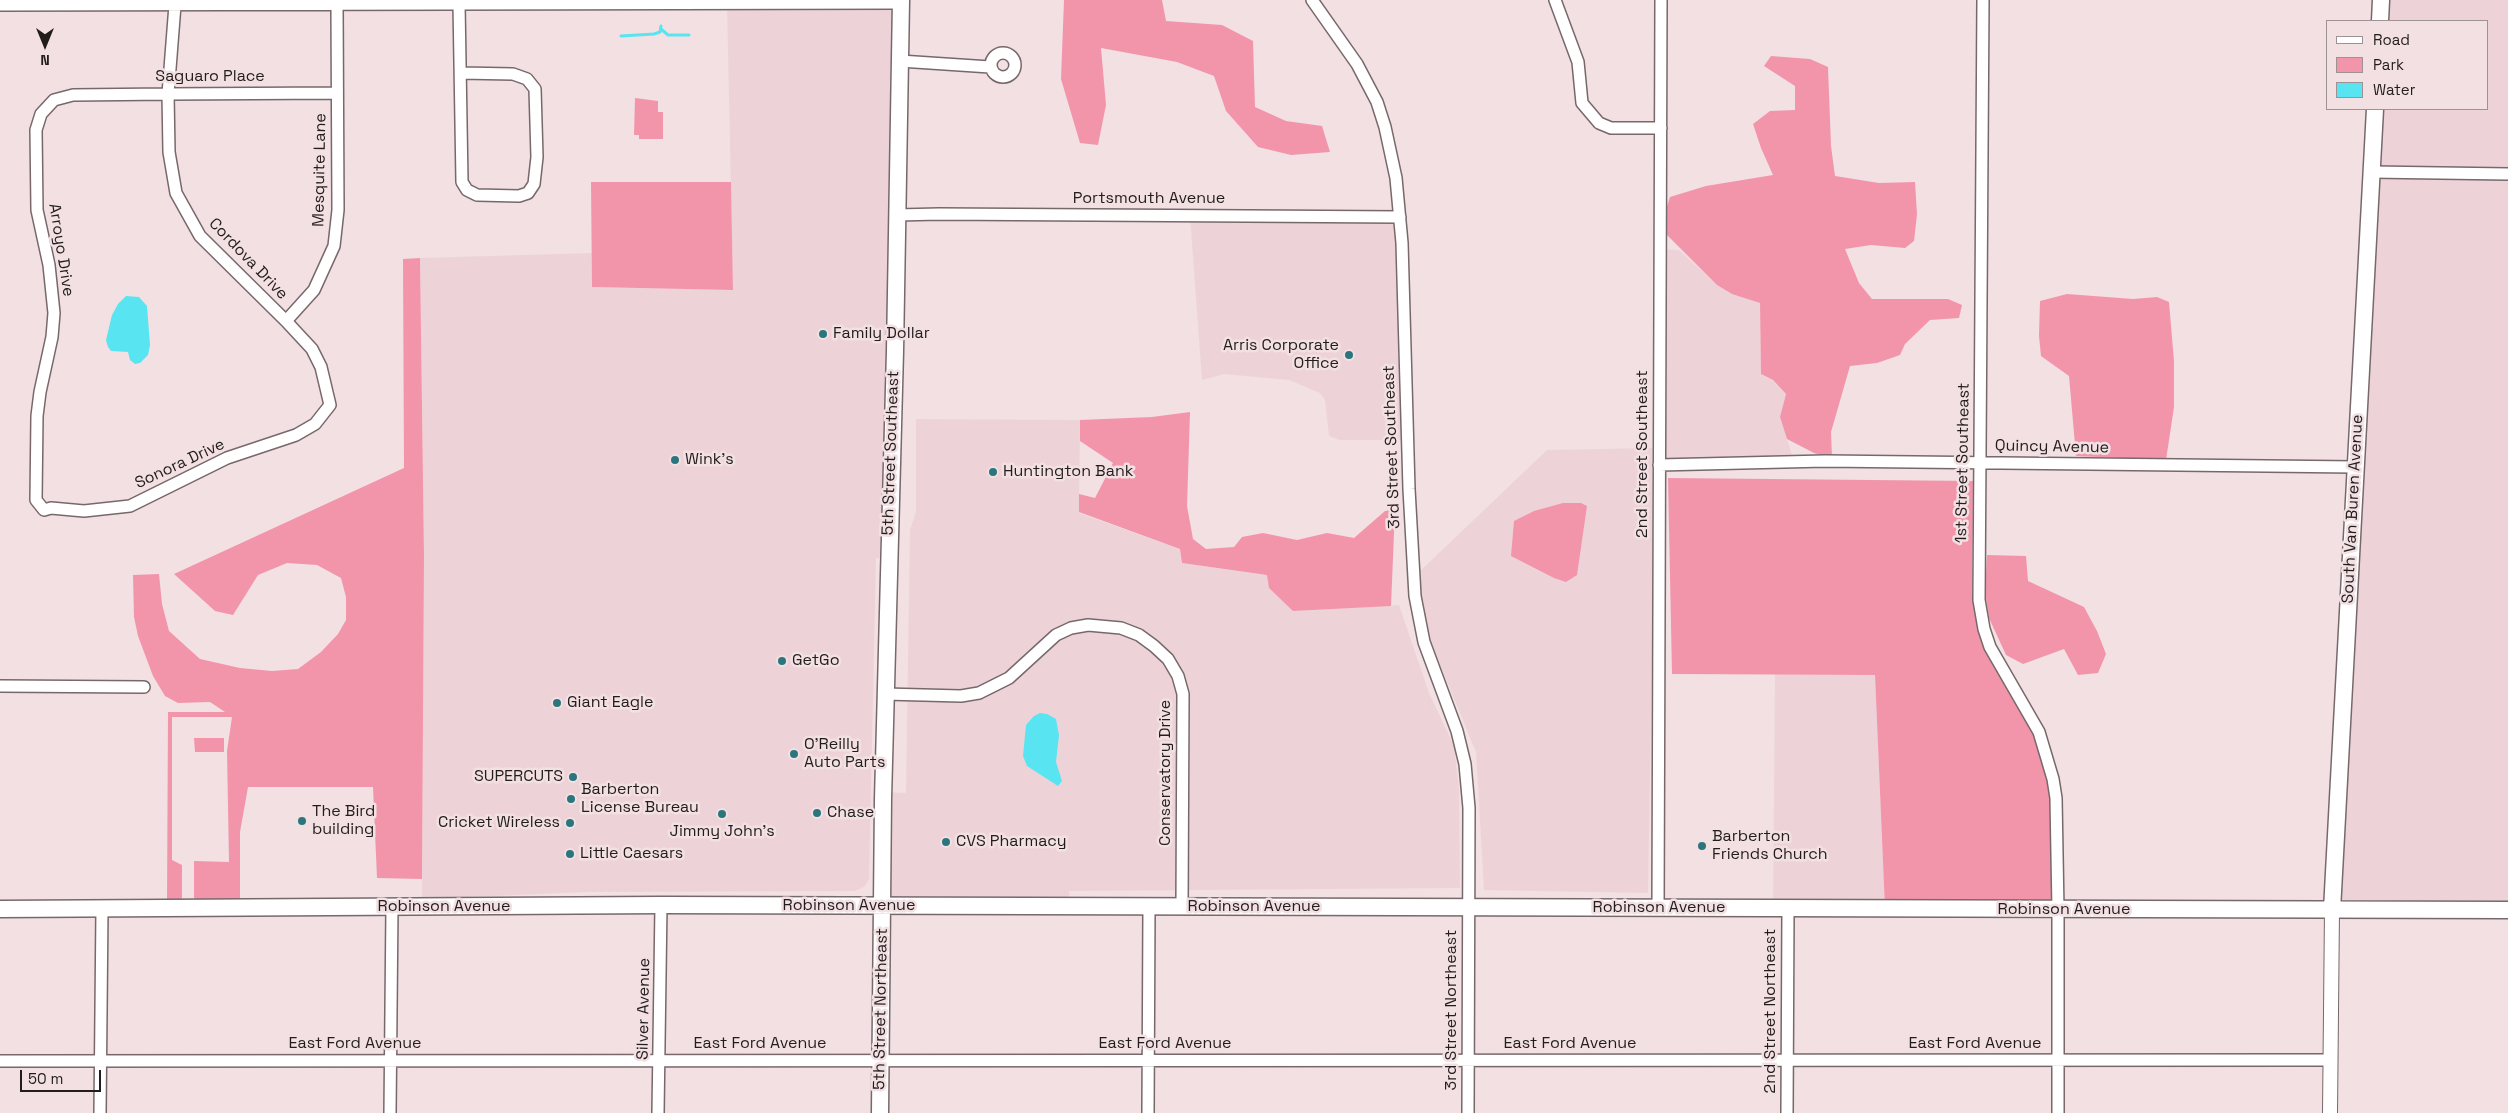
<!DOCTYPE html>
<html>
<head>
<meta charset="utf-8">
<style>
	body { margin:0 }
	#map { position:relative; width:2508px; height:1113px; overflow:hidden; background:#f2e0e3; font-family:"Space Grotesk",sans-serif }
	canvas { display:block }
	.legend { position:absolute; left:2326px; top:20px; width:162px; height:90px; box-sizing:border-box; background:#f2e0e3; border:1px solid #9f9294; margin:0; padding:6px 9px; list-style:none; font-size:15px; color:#221c1d }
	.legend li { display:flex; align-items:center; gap:10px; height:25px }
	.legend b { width:25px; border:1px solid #9f9294 }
	.north { position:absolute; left:20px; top:20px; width:50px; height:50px; -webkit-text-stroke:4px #f2e0e3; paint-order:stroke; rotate:180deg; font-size:14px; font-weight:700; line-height:20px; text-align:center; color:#221c1d }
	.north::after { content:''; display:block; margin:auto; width:18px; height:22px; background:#221c1d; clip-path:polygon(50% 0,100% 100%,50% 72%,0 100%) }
	.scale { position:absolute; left:20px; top:1070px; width:81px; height:22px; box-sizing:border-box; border:2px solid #221c1d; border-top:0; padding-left:6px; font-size:15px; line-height:18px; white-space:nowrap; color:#221c1d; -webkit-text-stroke:4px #f2e0e3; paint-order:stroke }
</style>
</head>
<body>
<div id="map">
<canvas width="2508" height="1113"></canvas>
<ul class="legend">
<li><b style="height:6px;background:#fff"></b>Road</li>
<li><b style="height:14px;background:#f295ab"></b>Park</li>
<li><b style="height:14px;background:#59e4f1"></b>Water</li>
</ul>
<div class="north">N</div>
<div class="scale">50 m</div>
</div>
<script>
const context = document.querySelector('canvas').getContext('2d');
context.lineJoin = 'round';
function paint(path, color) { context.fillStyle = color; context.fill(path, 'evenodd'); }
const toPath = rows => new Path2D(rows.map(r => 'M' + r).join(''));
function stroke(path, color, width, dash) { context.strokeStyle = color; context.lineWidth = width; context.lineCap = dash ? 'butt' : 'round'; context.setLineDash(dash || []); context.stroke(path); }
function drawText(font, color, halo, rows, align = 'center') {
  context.font = font + ' "Space Grotesk",sans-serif'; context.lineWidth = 5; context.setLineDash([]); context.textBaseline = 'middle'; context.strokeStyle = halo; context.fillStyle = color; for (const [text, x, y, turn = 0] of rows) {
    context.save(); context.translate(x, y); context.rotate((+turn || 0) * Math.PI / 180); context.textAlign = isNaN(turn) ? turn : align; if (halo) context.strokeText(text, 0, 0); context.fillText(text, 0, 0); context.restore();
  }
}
const built = toPath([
	[2381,0,2508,0,2508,910,2332,910,2375,109,2487,109,2487,21,2380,21],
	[727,3,901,3,888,558,876,558,869,879,864,887,854,891,585,892,422,899,424,556,420,258,592,253,592,287,733,290],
	[1190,216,1400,217,1408,440,1340,440,1329,436,1325,400,1320,393,1289,380,1224,374,1202,380],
	[1660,249,1679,250,1717,285,1732,294,1760,302,1761,374,1772,380,1786,394,1780,417,1794,462,1659,465],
	[916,419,1080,420,1079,513,1180,549,1182,563,1267,575,1293,611,1399,605,1429,693,1454,746,1459,790,1460,888,1069,891,1070,906,882,906,883,792,906,793,910,530,916,512],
	[1652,448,1653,592,1648,893,1484,890,1476,752,1423,623,1418,573,1547,450],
	[1775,674,1875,675,1885,909,1773,909]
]);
const green = toPath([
	[1064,0,1162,0,1166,21,1222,25,1253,41,1255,107,1286,121,1322,126,1330,152,1291,155,1258,147,1226,111,1214,76,1177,62,1101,48,1106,105,1098,145,1080,143,1061,79],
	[1771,56,1810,59,1828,67,1831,146,1835,176,1879,183,1915,182,1917,214,1914,241,1905,248,1871,245,1845,249,1859,283,1872,299,1948,299,1962,305,1959,318,1930,320,1905,344,1900,355,1877,363,1850,366,1831,432,1832,458,1814,453,1787,439,1780,417,1786,394,1773,380,1761,374,1760,303,1732,294,1717,285,1660,228,1670,197,1706,186,1773,175,1761,148,1753,124,1770,111,1795,110,1795,86,1764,66],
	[635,98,658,101,658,112,663,112,663,139,639,139,639,135,634,135],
	[591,182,731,182,733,290,592,287],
	[420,258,424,556,422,879,377,878,373,787,248,787,240,832,240,902,196,902,194,897,194,861,229,862,227,751,232,717,172,717,172,860,182,865,182,897,180,903,167,902,168,712,225,712,210,702,178,703,165,696,153,676,138,636,134,617,133,575,159,574,162,604,169,631,200,659,240,668,272,671,298,669,321,652,338,634,346,620,346,597,341,578,317,565,287,563,258,575,233,615,215,611,174,574,404,468,403,259],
	[2067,294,2133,299,2157,297,2169,302,2174,361,2174,407,2166,460,2076,456,2069,376,2041,356,2039,336,2040,301],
	[1190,412,1187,506,1193,539,1206,549,1234,547,1242,537,1263,533,1297,540,1327,533,1354,538,1385,511,1395,509,1391,606,1293,611,1269,588,1267,575,1182,563,1180,549,1079,512,1079,494,1095,498,1113,463,1080,441,1080,420,1152,417],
	[1668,478,1973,481,1972,595,1979,622,2025,706,2053,779,2058,910,1885,909,1875,675,1672,674],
	[1563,503,1581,503,1587,506,1577,575,1566,582,1554,578,1511,556,1514,521,1534,511],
	[1987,555,2026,556,2028,581,2084,607,2097,631,2106,654,2098,673,2078,675,2064,649,2023,664,2006,655,1989,618,1985,593],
	[194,738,224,738,224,752,195,752]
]);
const water = toPath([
	[126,296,139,297,147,306,150,345,148,355,140,363,135,364,130,360,128,352,111,351,108,347,106,340,112,315,118,304],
	[1040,713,1047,714,1056,719,1059,735,1056,762,1062,781,1058,786,1027,766,1023,756,1026,725,1034,716]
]);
const stream = toPath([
	[661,29,668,35,689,35],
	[621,36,654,34,660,32,661,26]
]);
const minor = toPath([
	[1312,0,1357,64,1377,102,1385,127,1396,178,1402,243,1409,489,1415,596,1424,642,1457,731,1465,764,1469,808,1468,1113],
	[1555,0,1578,62,1582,103,1599,123,1611,128,1661,128],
	[1983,0,1979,600,1984,629,1990,647,2039,732,2053,779,2056,798,2058,910,2058,1113],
	[459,4,462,182,467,190,477,195,519,196,528,193,534,184,537,157,535,89,527,79,513,74,461,73],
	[0,5,901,3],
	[175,5,168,94,169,152,176,193,200,236,286,321,312,349,321,367,330,405,315,424,296,435,227,458,130,506,84,511,51,508,44,510,36,500,37,416,40,392,52,337,54,313,49,265,37,210,36,130,41,114,54,100,73,95,168,94,337,93],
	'991 65a12 12 0 1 1 24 0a12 12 0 1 1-24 0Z',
	[900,61,990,67],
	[2372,172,2508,174],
	[897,215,939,214,1400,217],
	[286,321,314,290,334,246,338,210,337,4],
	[1659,465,1825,461,2355,467],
	[0,686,144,687],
	[885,694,961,696,979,693,1009,678,1056,635,1071,628,1088,625,1121,628,1139,635,1154,646,1168,659,1178,676,1183,694,1182,907],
	[1658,909,1661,0],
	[0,1061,2330,1060],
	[100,1113,102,909],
	[390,1113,392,907],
	[658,1113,661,905],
	[1148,1113,1149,907],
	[1787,1113,1788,909]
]);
const tertiary = toPath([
	[2330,1113,2332,910]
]);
const secondary = toPath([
	[2380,21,2381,0],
	[0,909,661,905,2508,910],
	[2332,910,2375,109],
	[880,1113,883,799,895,351,901,0]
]);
const markers = [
	[823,334,5,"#2b757c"],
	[1349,355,5,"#2b757c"],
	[675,460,5,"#2b757c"],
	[993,472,5,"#2b757c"],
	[782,661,5,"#2b757c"],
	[557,703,5,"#2b757c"],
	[794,754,5,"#2b757c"],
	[573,777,5,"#2b757c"],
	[571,799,5,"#2b757c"],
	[817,813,5,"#2b757c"],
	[722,814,5,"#2b757c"],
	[302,821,5,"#2b757c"],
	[570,823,5,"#2b757c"],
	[946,842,5,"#2b757c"],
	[1702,846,5,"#2b757c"],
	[570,854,5,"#2b757c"]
];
const streetNames = [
	["Saguaro Place",210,77],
	["Mesquite Lane",320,170,-89],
	["Portsmouth Avenue",1149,199],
	["Arroyo Drive",61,250,81],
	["Cordova Drive",248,259,46],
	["3rd Street Southeast",1392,447,-92],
	["Quincy Avenue",2052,447,1],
	["5th Street Southeast",891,453,-88],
	["2nd Street Southeast",1643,454,-90],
	["1st Street Southeast",1963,463,-89],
	["Sonora Drive",180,464,-25],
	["South Van Buren Avenue",2353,509,-87],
	["Conservatory Drive",1166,773,-90],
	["Robinson Avenue",849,906],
	["Robinson Avenue",444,907],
	["Robinson Avenue",1254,907],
	["Robinson Avenue",1659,908],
	["Robinson Avenue",2064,910],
	["Silver Avenue",644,1009,-89],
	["5th Street Northeast",881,1009,-89],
	["3rd Street Northeast",1452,1010,-90],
	["2nd Street Northeast",1771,1011,-90],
	["East Ford Avenue",355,1044],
	["East Ford Avenue",760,1044],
	["East Ford Avenue",1165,1044],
	["East Ford Avenue",1570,1044],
	["East Ford Avenue",1975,1044]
];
const poiNames = [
	["Family Dollar",833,334],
	["Arris Corporate",1339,346,"right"],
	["Office",1339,364,"right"],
	["Wink's",685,460],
	["Huntington Bank",1003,472],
	["GetGo",792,661],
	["Giant Eagle",567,703],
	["O'Reilly",804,745],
	["Auto Parts",804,763],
	["SUPERCUTS",563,777,"right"],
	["Barberton",581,790],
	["License Bureau",581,808],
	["The Bird",312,812],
	["building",312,830],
	["Chase",827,813],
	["Cricket Wireless",560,823,"right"],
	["Jimmy John's",722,832,"center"],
	["Barberton",1712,837],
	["Friends Church",1712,855],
	["CVS Pharmacy",956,842],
	["Little Caesars",580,854]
];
paint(built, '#edd3d8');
paint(green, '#f295ab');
paint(water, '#59e4f1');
stroke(stream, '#59e4f1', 3);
stroke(minor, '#77686b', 14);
stroke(tertiary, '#77686b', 16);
stroke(secondary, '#77686b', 19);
stroke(minor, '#fff', 11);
stroke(tertiary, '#fff', 14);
stroke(secondary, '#fff', 16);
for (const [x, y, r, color] of markers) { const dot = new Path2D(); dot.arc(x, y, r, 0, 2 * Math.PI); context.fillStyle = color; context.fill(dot); stroke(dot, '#f2e0e3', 2); }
drawText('16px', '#221c1d', '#f2e0e3', streetNames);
drawText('16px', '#221c1d', '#f2e0e3', poiNames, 'left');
</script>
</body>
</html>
